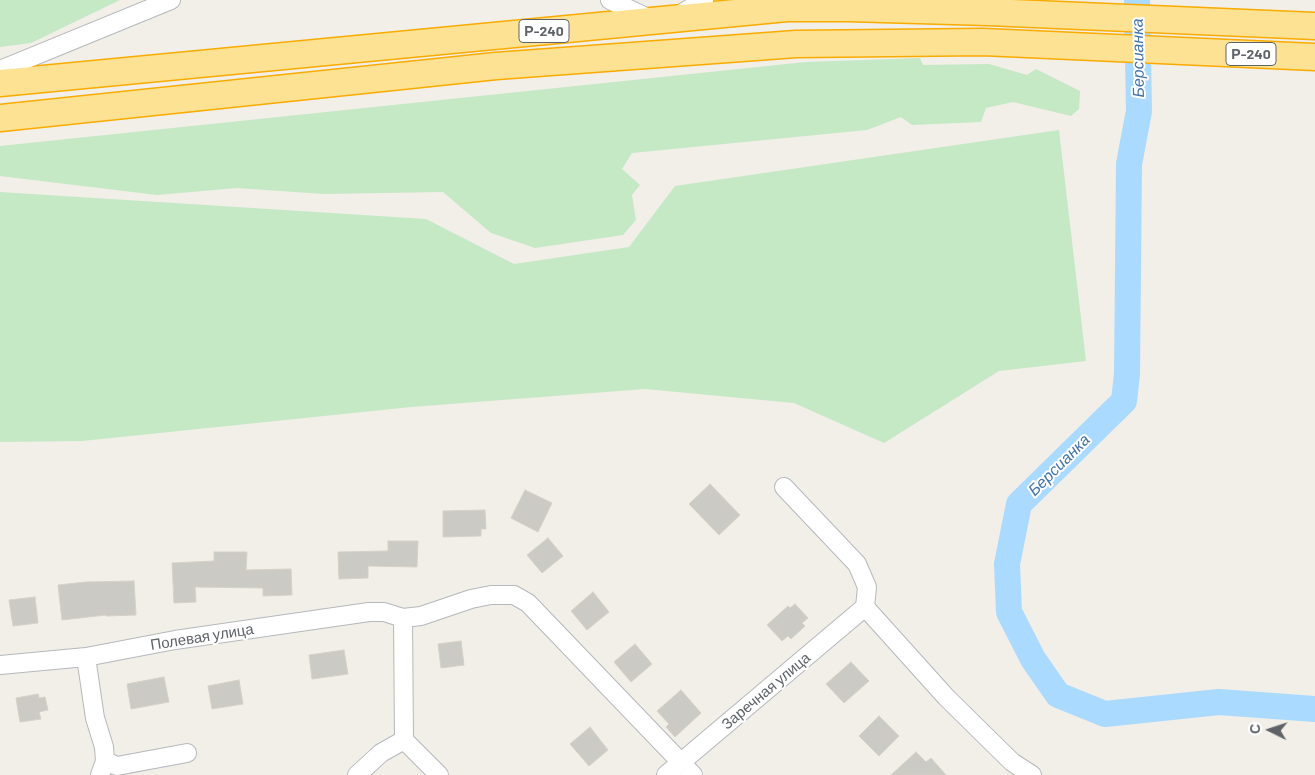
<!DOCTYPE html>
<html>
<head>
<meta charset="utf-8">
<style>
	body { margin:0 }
	#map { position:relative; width:1315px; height:775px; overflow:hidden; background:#f1efe8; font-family:Barlow,sans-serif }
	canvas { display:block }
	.north { position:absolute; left:1245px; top:705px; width:50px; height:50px; -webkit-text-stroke:4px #fff; paint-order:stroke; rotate:274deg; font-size:14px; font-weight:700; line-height:20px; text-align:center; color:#5f6368 }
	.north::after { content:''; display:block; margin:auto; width:18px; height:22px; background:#5f6368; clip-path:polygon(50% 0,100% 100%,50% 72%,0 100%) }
</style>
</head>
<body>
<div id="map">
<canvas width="1315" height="775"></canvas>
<div class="north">С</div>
</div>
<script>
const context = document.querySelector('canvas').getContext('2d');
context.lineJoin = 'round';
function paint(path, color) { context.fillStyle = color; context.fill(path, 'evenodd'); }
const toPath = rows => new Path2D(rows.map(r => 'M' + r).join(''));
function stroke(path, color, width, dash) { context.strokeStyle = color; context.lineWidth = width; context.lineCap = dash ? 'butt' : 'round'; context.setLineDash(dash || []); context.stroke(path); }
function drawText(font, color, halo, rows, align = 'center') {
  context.font = font + ' Barlow,sans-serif'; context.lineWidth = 4; context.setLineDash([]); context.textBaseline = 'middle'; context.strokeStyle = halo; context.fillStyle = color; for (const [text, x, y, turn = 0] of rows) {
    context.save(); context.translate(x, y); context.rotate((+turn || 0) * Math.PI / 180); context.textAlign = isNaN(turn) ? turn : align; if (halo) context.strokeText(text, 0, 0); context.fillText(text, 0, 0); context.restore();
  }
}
const green = toPath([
	[0,0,120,0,31,43,0,47],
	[920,58,923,65,989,64,1027,75,1036,69,1080,91,1079,109,1071,116,1013,102,986,108,981,122,912,125,901,117,867,130,632,153,622,169,640,185,632,195,636,220,623,235,535,248,491,233,443,192,324,194,237,188,157,195,0,176,0,146,806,62],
	[1059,130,1086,361,999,371,884,443,794,403,645,389,411,407,82,441,0,442,0,192,426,219,514,264,629,247,675,186]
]);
const river = toPath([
	[1137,0,1139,111,1129,164,1127,374,1124,401,1019,504,1007,564,1009,612,1033,659,1058,695,1105,714,1219,702,1315,709]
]);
const building = toPath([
	[710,484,740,515,719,535,689,504,710,484],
	[525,490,552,503,538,532,511,518,525,490],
	[485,510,486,529,481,529,481,536,443,537,443,511,485,510],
	[548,538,563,556,542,573,527,555,548,538],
	[388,541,418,541,417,567,368,566,368,578,339,579,338,552,388,551,388,541],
	[214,552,247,552,246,570,291,569,292,595,263,596,263,588,195,587,196,602,174,603,172,563,214,561,214,552],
	[134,581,136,615,106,616,106,615,62,620,58,585,86,582,134,581],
	[593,592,609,612,587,630,571,611,593,592],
	[35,597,38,623,13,626,9,600,35,597],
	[795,604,808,618,802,623,805,626,791,639,788,636,782,641,767,625,788,606,790,608,795,604],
	[461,641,464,665,441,668,438,644,461,641],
	[635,644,652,664,631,682,614,662,635,644],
	[344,650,348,674,312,679,309,655,344,650],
	[851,662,869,681,844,703,826,684,851,662],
	[164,677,169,702,131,709,127,684,164,677],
	[239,680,243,704,212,709,208,686,239,680],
	[681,690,701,713,675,737,666,727,669,724,657,711,681,690],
	[38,694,39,698,45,697,48,710,39,712,41,719,20,722,16,698,38,694],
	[879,716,899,736,879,756,859,736,879,716],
	[590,727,608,750,589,766,570,744,590,727],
	[916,752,926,762,931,758,946,775,891,775,916,752]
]);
const minor = toPath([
	[610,0,652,20],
	[679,15,704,0],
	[0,70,171,0],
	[784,487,857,564,867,587,865,607,946,697,1012,762,1032,775],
	[403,618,404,740],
	[86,657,95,718,104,747,105,761,100,775],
	[0,665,86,657,175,640,369,612,384,612,403,618,421,616,471,599,491,595,514,595,528,603,693,775],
	[404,740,439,775],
	[105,761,117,766,187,753],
	[357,775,381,753,404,740],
	[666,775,865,607]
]);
const highway = toPath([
	[0,83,787,8,848,8,988,12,1315,26],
	[0,118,496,66,796,44,983,42,1315,57]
]);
const shields = [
	[544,31,50],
	[1251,54,50]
];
const shieldNames = [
	["Р-240",544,31],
	["Р-240",1251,54]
];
const streetNames = [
	["Полевая улица",202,637,-9],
	["Заречная улица",766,691,-40]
];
const waterNames = [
	["Берсианка",1138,58,-91],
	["Берсианка",1059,465,-45]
];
paint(green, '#c5e8c5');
stroke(river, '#aadaff', 26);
paint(building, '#cccac5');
stroke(building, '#d6d1c6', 1);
stroke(minor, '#b5b8bc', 20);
stroke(highway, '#f9ab00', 29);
stroke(minor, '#fff', 18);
stroke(highway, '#fde293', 26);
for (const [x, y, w] of shields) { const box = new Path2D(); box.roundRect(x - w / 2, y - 11.5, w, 23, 4); context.fillStyle = '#fff'; context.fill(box); stroke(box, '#5f6368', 1); }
drawText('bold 14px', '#5f6368', null, shieldNames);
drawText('15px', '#5f6368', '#fff', streetNames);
drawText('italic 16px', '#4174aa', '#fff', waterNames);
</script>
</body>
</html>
